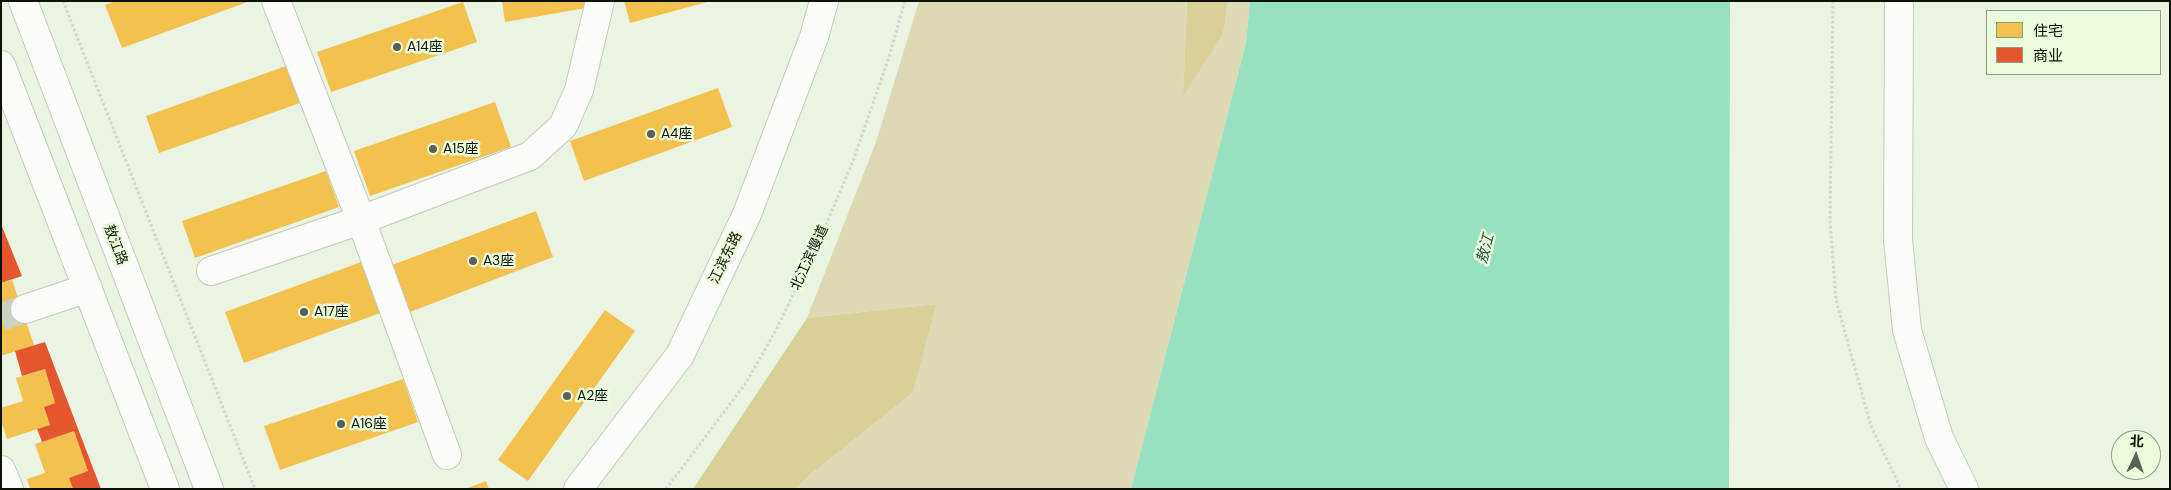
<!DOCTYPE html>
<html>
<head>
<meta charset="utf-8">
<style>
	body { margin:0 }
	#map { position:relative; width:2171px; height:490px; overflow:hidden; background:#ebf4e3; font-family:"DM Sans","Noto Sans SC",sans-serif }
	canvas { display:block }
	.frame { position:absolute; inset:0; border:2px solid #0c1207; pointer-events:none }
	.legend { position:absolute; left:1986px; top:10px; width:175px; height:65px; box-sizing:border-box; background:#eafcdb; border:1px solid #919e86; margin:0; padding:6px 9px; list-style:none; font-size:15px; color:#0c1207 }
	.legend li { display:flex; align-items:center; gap:10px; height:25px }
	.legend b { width:25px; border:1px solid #919e86 }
	.north { position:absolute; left:2111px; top:430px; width:50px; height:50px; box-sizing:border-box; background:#eafcdb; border:1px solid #919e86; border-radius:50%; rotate:3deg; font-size:14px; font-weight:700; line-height:20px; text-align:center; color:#0c1207 }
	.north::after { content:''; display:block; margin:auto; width:18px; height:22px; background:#5a6154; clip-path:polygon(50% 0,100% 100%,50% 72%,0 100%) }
</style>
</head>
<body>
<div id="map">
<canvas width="2171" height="490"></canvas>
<div class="frame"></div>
<ul class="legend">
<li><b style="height:14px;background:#f2c14e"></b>住宅</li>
<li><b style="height:14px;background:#e4572e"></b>商业</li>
</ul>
<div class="north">北</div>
</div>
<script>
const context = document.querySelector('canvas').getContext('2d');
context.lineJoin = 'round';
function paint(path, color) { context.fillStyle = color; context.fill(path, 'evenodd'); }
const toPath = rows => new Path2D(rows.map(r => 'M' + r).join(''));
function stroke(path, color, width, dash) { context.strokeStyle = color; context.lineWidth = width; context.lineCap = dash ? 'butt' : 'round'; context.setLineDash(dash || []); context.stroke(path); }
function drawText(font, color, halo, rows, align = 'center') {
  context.font = font + ' "DM Sans","Noto Sans SC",sans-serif'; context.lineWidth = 5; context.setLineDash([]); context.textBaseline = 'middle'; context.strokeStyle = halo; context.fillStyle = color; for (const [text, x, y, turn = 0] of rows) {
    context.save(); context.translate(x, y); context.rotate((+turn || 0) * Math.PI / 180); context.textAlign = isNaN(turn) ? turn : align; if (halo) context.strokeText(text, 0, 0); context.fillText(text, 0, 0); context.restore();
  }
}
const green = toPath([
	[919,1,1187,1,1183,95,1223,35,1228,1,1250,1,1246,43,1131,489,795,489,813,472,936,304,807,318,876,142]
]);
const forest = toPath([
	[1187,1,1228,1,1223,35,1183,96],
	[936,304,913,392,813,472,795,489,693,489,807,318]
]);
const water = toPath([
	[1250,1,1730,1,1729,489,1131,489,1246,43]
]);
const homes = toPath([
	[115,1,250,1,122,48,105,5],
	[502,1,585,1,586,8,505,22],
	[624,1,706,1,707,2,630,23],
	[463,2,477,42,331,92,317,52],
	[286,66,300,103,159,153,146,116],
	[718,88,732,127,584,181,570,141],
	[495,102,511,147,370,196,354,151],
	[326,171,339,207,195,258,182,221],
	[536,211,553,257,410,312,392,265],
	[364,261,383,312,244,363,225,312],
	[12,280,34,345,1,356,1,283],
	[605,310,635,331,528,481,498,460],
	[45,369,55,403,44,407,50,425,7,439,1,420,1,408,23,401,16,378],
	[403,379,418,422,280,470,264,426],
	[74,431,88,471,69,478,73,489,30,489,27,479,45,473,35,444],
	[486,481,489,489,465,489]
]);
const shops = toPath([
	[1,224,22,276,1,283],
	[45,342,101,489,73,489,69,478,88,471,74,431,42,442,37,429,50,425,44,407,55,403,45,369,22,376,15,351]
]);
const minorTunnel = toPath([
	[1,317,25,309]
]);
const path = toPath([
	[63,1,255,489],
	[1833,1,1830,221,1836,300,1871,426,1901,489],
	[666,489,746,383,776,330,820,239,853,161,889,57,905,1]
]);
const minor = toPath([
	[276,1,361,220,447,455],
	[1899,1,1898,240,1907,330,1939,438,1964,489],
	[211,271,361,220,530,156,563,126,579,90,600,1],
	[25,309,88,288],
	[1,470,9,489]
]);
const major = toPath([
	[23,1,209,489],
	[1,65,165,489],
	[578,489,680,355,747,214,814,37,824,1]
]);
const markers = [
	[397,47,5,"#5a6154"],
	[651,134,5,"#5a6154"],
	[433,149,5,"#5a6154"],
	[473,261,5,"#5a6154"],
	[304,312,5,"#5a6154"],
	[567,396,5,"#5a6154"],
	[341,424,5,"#5a6154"]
];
const poiNames = [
	["A14座",407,47],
	["A4座",661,134],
	["A15座",443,149],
	["A3座",483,261],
	["A17座",314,312],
	["A2座",577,396],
	["A16座",351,424]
];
const streetNames = [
	["敖江路",115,245,69],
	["江滨东路",726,258,-64],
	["北江滨慢道",810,258,-65]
];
const waterNames = [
	["敖江",1486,249,-75]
];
paint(green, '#ddd9b5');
paint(forest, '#d9d098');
paint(water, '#97e0c0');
paint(homes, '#f2c14e');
paint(shops, '#e4572e');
stroke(minorTunnel, '#cad2c2', 28, [28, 14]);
stroke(minor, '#c3cbbd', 30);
stroke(major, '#c3cbbd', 30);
stroke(path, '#d2d5cf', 3, [2.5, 2.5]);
stroke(minor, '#fcfdfb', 28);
stroke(major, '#fcfdfb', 28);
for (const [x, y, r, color] of markers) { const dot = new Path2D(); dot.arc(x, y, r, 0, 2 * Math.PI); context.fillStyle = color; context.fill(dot); stroke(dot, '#eafcdb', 2); }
drawText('14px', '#0c1207', '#eafcdb', poiNames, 'left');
drawText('14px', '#0c1207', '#eafcdb', streetNames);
drawText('italic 15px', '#255040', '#eafcdb', waterNames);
</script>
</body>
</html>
